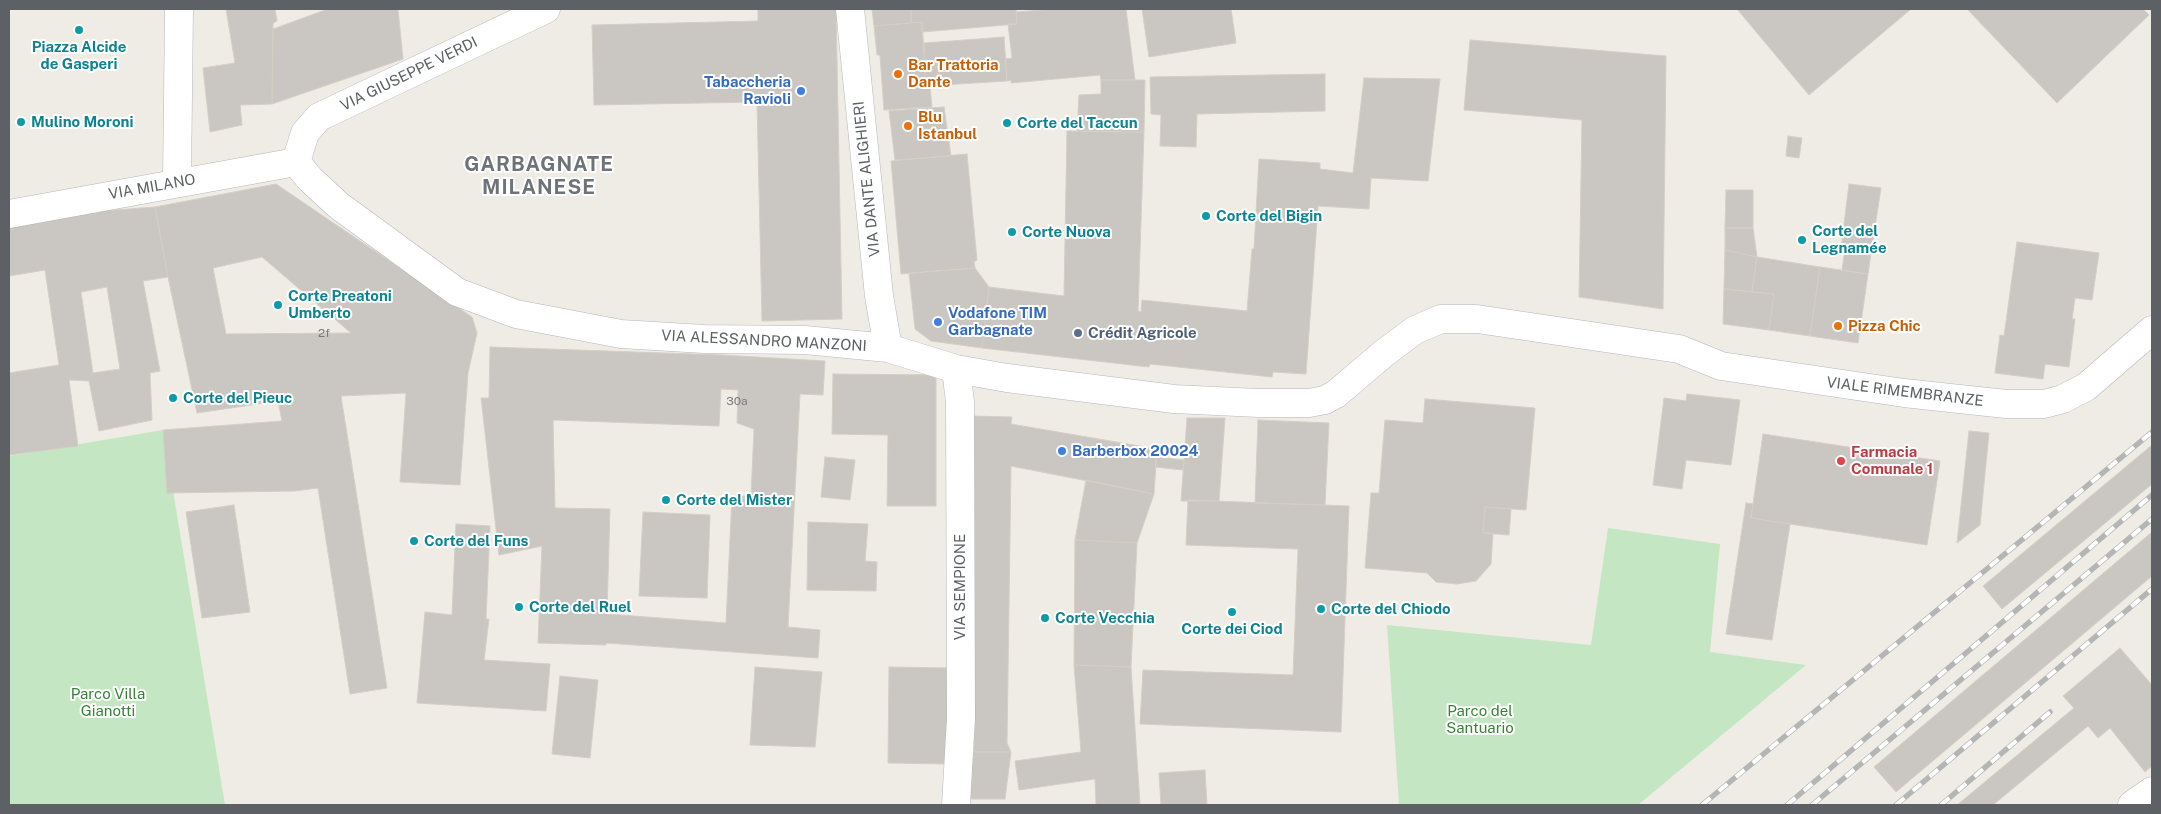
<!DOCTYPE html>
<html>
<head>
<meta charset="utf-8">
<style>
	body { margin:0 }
	#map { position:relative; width:2161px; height:814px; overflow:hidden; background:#efece6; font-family:"Public Sans",sans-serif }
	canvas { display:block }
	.frame { position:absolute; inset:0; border:10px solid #5d6165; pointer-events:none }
</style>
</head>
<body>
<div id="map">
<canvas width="2161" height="814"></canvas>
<div class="frame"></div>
</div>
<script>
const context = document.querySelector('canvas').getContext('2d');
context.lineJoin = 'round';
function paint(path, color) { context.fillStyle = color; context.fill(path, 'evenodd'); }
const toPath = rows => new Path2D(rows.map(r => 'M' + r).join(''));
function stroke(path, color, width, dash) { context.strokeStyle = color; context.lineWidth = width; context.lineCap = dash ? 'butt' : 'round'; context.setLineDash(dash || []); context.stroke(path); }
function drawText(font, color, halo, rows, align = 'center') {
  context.font = font + ' "Public Sans",sans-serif'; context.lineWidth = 4; context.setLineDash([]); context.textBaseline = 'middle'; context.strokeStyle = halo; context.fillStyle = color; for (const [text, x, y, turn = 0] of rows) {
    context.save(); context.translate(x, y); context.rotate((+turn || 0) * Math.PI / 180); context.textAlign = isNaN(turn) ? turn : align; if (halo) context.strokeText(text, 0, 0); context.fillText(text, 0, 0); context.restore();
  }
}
const green = toPath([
	[163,430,225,805,9,805,9,456],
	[1608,528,1720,544,1710,652,1806,665,1638,805,1399,805,1387,625,1591,645]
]);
const building = toPath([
	[226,9,275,9,277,21,273,23,272,104,240,105,242,125,210,132,203,68,235,63,226,9],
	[328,9,398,9,403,59,272,104,273,29,328,9],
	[758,9,836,9,842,319,762,321,757,102,594,105,592,25,758,21,758,9],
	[872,9,911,9,911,23,874,26,872,9],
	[911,9,1016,9,1017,24,922,32,922,22,911,23,911,9],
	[1055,9,1126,9,1135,80,1101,80,1100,75,1011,83,1011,80,1007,81,1005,59,1012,58,1008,24,1017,24,1016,12,1055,9],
	[1142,9,1231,9,1236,43,1149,57,1142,9],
	[1737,9,1911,9,1809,95,1737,9],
	[1969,9,2143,9,2149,15,2057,103,1968,10,1969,9],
	[922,22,926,86,930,86,932,107,884,110,880,55,877,55,874,26,922,22],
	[1004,37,1007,81,926,86,924,43,1004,37],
	[1470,40,1666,56,1663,309,1579,297,1582,120,1464,110,1470,40],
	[1325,74,1325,111,1197,114,1196,147,1160,146,1161,115,1151,114,1150,77,1325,74],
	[1364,78,1440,79,1428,181,1371,178,1369,209,1318,206,1306,374,1273,372,1272,377,1150,364,1149,367,982,348,989,287,1064,296,1067,131,1144,132,1138,311,1141,312,1142,300,1247,311,1252,249,1254,249,1259,159,1320,163,1320,169,1353,173,1364,78],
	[1101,80,1145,80,1144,132,1077,131,1079,95,1101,94,1101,80],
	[944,107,951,156,895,160,889,111,944,107],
	[1788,136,1802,138,1799,158,1786,156,1788,136],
	[967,154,977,260,974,262,975,268,901,274,891,161,967,154],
	[276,184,472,317,477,333,468,373,460,485,400,482,406,393,341,396,387,688,350,694,318,488,295,491,167,493,163,430,282,421,278,401,197,413,168,277,155,207,276,184],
	[262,257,351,333,226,334,213,268,262,257],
	[1849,184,1881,188,1871,253,1841,249,1849,184],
	[1726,190,1753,190,1753,228,1725,228,1726,190],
	[155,207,168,277,143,281,160,371,150,373,152,420,99,431,89,381,69,380,78,446,9,455,9,373,59,365,45,270,9,276,9,223,76,213,155,207],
	[107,287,120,369,93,373,81,292,107,287],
	[1725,228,1753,228,1757,257,1725,250,1725,228],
	[2017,242,2099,253,2092,300,2075,298,2072,319,2075,319,2069,367,2045,364,2043,379,1995,373,2000,335,2004,336,2017,242],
	[1845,249,1871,253,1868,274,1842,270,1845,249],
	[1725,250,1757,257,1752,292,1724,289,1725,250],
	[1757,257,1820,267,1810,336,1769,330,1774,294,1752,292,1757,257],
	[1820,267,1868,274,1858,343,1810,336,1820,267],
	[975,268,989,287,982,348,931,341,915,329,909,273,975,268],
	[1724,289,1774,294,1769,330,1723,324,1724,289],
	[490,347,722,355,825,361,823,395,800,394,788,627,820,630,818,658,606,643,606,645,538,643,542,546,499,555,481,398,489,398,490,347],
	[721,389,738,390,737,423,754,429,751,496,732,496,726,623,607,614,610,509,555,508,553,420,719,426,721,389],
	[833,374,936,375,936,506,887,506,888,435,832,434,833,374],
	[1687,394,1740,400,1731,465,1686,460,1682,489,1653,485,1664,398,1686,401,1687,394],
	[1425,399,1535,408,1526,510,1485,507,1483,533,1493,533,1491,564,1476,581,1457,584,1436,582,1427,573,1365,568,1371,493,1379,493,1385,420,1423,423,1425,399],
	[972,416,1012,417,1011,424,1157,449,1154,494,1011,466,1007,743,1011,752,974,752,972,416],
	[1187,418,1225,418,1219,501,1181,501,1187,418],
	[1258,420,1329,423,1325,505,1255,503,1258,420],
	[1969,431,1989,433,1980,525,1957,543,1969,431],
	[1763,434,1940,461,1927,545,1751,518,1763,434],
	[2152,445,2152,484,2002,609,1983,586,2152,445],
	[825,457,855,460,850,500,821,497,825,457],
	[1156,457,1184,460,1183,470,1155,467,1156,457],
	[1086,480,1154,494,1137,543,1075,540,1086,480],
	[1188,500,1349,506,1341,732,1140,724,1143,670,1293,675,1298,549,1186,545,1188,500],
	[1746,503,1753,504,1751,518,1790,524,1772,640,1726,634,1746,503],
	[234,505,250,612,202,618,186,512,234,505],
	[1485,507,1511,509,1509,535,1483,533,1485,507],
	[643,512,710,515,707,598,639,596,643,512],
	[808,522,868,524,865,561,877,562,876,591,807,590,808,522],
	[456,524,490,526,486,619,489,619,484,660,550,664,546,711,417,703,425,612,452,615,456,524],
	[2152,532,2152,576,1896,792,1874,767,2152,532],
	[1075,540,1137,543,1131,667,1074,665,1075,540],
	[2120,648,2152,685,2152,766,2145,772,2110,728,2098,738,2088,726,1993,805,1957,805,2074,708,2063,696,2120,648],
	[1074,665,1131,667,1140,805,1096,805,1095,779,1019,790,1015,761,1081,752,1074,665],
	[755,667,822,672,815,747,750,745,755,667],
	[889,667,950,668,949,764,888,763,889,667],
	[560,676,598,680,590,758,552,754,560,676],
	[974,752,1011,752,1005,799,967,799,974,752],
	[1205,770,1207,805,1161,805,1159,773,1205,770]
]);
const street = toPath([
	[850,9,879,296,888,348],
	[296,162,310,179,338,205,457,292,516,314,621,334,704,339,805,340,888,348,956,369,1007,378,1174,399,1258,403,1309,403,1325,400,1336,394,1383,354,1415,330,1441,319,1477,319,1679,349,1721,366,1904,393,2006,404,2044,404,2063,399,2086,387,2152,330],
	[296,162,305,133,319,117,546,9],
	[177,182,179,9],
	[9,214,296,162],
	[956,369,960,402,961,718,956,805],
	[2132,805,2152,791]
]);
const rail = toPath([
	[1702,805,2152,432],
	[1787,805,2152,495],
	[1812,805,2152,519],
	[1896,805,2152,589],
	[1941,805,2050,712]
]);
const markers = [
	[79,30,5,"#0f9aa8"],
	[898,74,5,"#e8710a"],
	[801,91,5,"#3f7fe0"],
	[21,122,5,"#0f9aa8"],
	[1007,123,5,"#0f9aa8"],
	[908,126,5,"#e8710a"],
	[1206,216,5,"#0f9aa8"],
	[1012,232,5,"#0f9aa8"],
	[1802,240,5,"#0f9aa8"],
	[278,305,5,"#0f9aa8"],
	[938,322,5,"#3f7fe0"],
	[1838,326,5,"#e8710a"],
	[1078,333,5,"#5c6f8a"],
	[173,398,5,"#0f9aa8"],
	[1062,451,5,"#3f7fe0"],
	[1841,461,5,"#e0444e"],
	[666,500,5,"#0f9aa8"],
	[414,541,5,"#0f9aa8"],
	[519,607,5,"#0f9aa8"],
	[1321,609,5,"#0f9aa8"],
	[1232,612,5,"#0f9aa8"],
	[1045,618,5,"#0f9aa8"]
];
const numberNames = [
	["2f",324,333],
	["30a",737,401]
];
const cultureNames = [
	["Piazza Alcide",79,47,"center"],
	["de Gasperi",79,64,"center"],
	["Mulino Moroni",31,122],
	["Corte del Taccun",1017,123],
	["Corte del Bigin",1216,216],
	["Corte del",1812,231],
	["Legnamée",1812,248],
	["Corte Nuova",1022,232],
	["Corte Preatoni",288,296],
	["Umberto",288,313],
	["Corte del Pieuc",183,398],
	["Corte del Mister",676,500],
	["Corte del Funs",424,541],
	["Corte del Ruel",529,607],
	["Corte del Chiodo",1331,609],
	["Corte Vecchia",1055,618],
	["Corte dei Ciod",1232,629,"center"]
];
const foodNames = [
	["Bar Trattoria",908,65],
	["Dante",908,82],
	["Blu",918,117],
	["Istanbul",918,134],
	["Pizza Chic",1848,326]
];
const streetNames = [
	["VIA GIUSEPPE VERDI",409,74,-26],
	["VIA DANTE ALIGHIERI",867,179,-96],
	["VIA MILANO",152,187,-10],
	["VIA ALESSANDRO MANZONI",764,341,3],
	["VIALE RIMEMBRANZE",1905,392,7],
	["VIA SEMPIONE",960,587,-90]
];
const shopNames = [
	["Tabaccheria",791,82,"right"],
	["Ravioli",791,99,"right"],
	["Vodafone TIM",948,313],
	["Garbagnate",948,330],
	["Barberbox 20024",1072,451]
];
const serviceNames = [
	["Crédit Agricole",1088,333]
];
const healthNames = [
	["Farmacia",1851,452],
	["Comunale 1",1851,469]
];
const parkNames = [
	["Parco Villa",108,694],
	["Gianotti",108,711],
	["Parco del",1480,711],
	["Santuario",1480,728]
];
const districtNames = [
	["GARBAGNATE",539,165],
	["MILANESE",539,188]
];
paint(green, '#c5e6c3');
paint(building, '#cac7c2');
stroke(building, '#d4cec4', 1);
stroke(street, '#b3b6ba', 29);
stroke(street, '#fff', 28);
stroke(rail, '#b4b5b5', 5.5);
stroke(rail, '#fff', 4, [11]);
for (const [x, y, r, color] of markers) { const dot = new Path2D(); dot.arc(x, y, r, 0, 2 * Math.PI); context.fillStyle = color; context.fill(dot); stroke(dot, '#fff', 2); }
drawText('12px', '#787a7c', null, numberNames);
drawText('bold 15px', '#0d838f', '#fff', cultureNames, 'left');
drawText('bold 15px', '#c56008', '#fff', foodNames, 'left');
drawText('15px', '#5d6165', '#fff', streetNames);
drawText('bold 15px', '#366cbe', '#fff', shopNames, 'left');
drawText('bold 15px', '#4e5e75', '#fff', serviceNames, 'left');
drawText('bold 15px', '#be3a42', '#fff', healthNames, 'left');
drawText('15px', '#388237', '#fff', parkNames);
context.letterSpacing = '1px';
drawText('bold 20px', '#6e7377', '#fff', districtNames);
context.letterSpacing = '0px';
</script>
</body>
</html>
